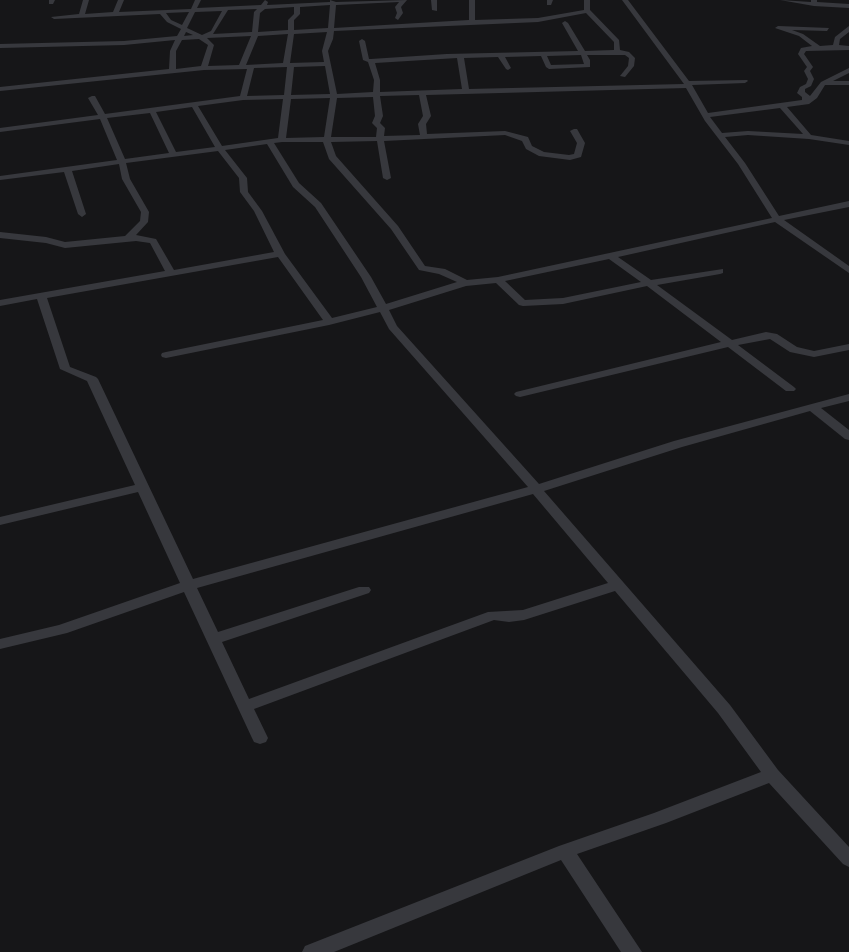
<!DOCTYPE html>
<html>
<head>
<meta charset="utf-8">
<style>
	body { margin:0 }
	canvas { display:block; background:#161618 }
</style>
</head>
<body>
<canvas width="849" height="952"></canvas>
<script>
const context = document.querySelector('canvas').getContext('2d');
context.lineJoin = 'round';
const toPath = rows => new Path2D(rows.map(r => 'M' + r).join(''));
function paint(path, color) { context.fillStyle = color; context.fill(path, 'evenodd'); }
const street = toPath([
	[49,0,55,0,53,4,49,4,49,0],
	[83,0,89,0,85,14,113,12,118,0,124,0,119,12,191,9,195,0,201,0,197,8,261,5,265,0,268,2,267,5,330,2,330,0,336,2,407,0,401,7,403,13,398,20,395,18,397,13,395,7,399,2,336,5,334,28,469,20,469,0,475,0,475,20,538,18,584,10,584,0,590,0,590,10,619,40,620,50,629,52,635,58,634,66,625,77,620,76,628,66,629,58,625,55,587,55,590,60,590,67,549,69,546,67,541,56,505,57,511,68,508,70,506,69,498,57,464,58,469,89,684,84,622,0,628,0,689,81,747,80,748,81,745,83,692,85,708,113,802,100,802,97,797,93,800,87,806,84,808,79,804,71,807,67,798,54,801,48,812,46,799,36,775,28,778,26,829,28,827,31,792,30,803,34,820,46,833,45,835,37,849,26,849,32,840,39,839,45,849,46,849,50,806,51,804,54,813,67,810,71,814,79,811,86,805,89,805,92,810,96,821,82,849,68,849,73,833,81,849,81,849,85,825,85,817,98,809,104,787,107,811,135,849,141,849,145,809,139,748,135,725,137,745,163,779,216,849,201,849,207,784,220,849,266,849,273,775,222,618,257,651,280,723,269,723,273,720,274,657,285,732,340,766,332,777,334,797,347,814,351,849,344,849,350,814,357,790,352,770,339,738,345,794,387,796,389,794,391,786,391,728,347,520,397,516,396,514,394,516,392,721,342,647,286,563,304,523,306,519,305,496,283,466,286,389,310,397,326,539,484,674,441,849,394,849,401,821,408,849,430,849,440,845,439,810,411,682,447,544,491,730,705,778,770,849,847,849,867,843,864,769,783,666,823,577,854,642,952,621,952,561,860,334,952,302,952,305,946,559,846,654,813,761,772,718,713,615,591,524,620,509,622,494,620,254,709,268,738,266,742,260,744,254,742,252,738,184,592,67,633,0,649,0,639,59,625,180,583,138,492,0,525,0,517,135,485,87,381,60,369,37,299,0,306,0,300,165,271,150,243,136,241,65,248,46,243,0,238,0,232,46,237,65,242,125,236,140,221,141,212,122,179,119,164,72,171,86,214,82,217,78,214,64,172,0,180,0,176,117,160,100,119,0,132,0,128,98,115,88,98,92,96,95,96,105,114,240,96,247,69,204,70,0,91,0,87,169,69,170,51,175,40,124,45,0,48,0,44,124,41,177,36,181,29,167,22,160,14,54,19,51,17,79,14,83,0],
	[330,5,328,28,294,30,294,20,300,14,300,7,330,5],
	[294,7,294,14,288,20,288,30,258,32,260,13,265,9,294,7],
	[257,9,254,12,252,32,213,34,228,10,257,9],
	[222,11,211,31,202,35,187,28,195,12,222,11],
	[189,12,182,25,171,20,166,13,189,12],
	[586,13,614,42,614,50,585,51,568,23,565,21,562,23,578,51,447,54,371,59,369,59,365,41,362,39,359,41,363,60,368,62,374,80,373,92,337,94,328,51,333,39,334,31,538,22,586,13],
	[186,32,193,35,184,36,186,32],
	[327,32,322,51,324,62,290,63,294,34,327,32],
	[288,34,283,63,246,65,258,36,288,34],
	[251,36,239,65,208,66,214,45,207,38,251,36],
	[199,39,208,45,201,66,176,69,176,51,182,40,199,39],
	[581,55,584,64,551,65,547,56,581,55],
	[457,58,462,89,380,92,380,80,375,63,457,58],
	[325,66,330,94,291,95,294,67,325,66],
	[287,67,284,95,247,96,254,68,287,67],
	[686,88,705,121,738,164,772,218,498,277,467,280,445,269,425,266,398,226,336,156,331,142,377,141,383,178,387,180,391,178,384,141,505,135,522,141,526,149,539,156,570,160,581,157,585,143,577,129,574,129,570,131,577,143,574,154,569,155,544,152,532,146,528,137,505,131,427,134,426,124,431,116,426,95,686,88],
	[419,95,423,116,418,124,420,135,384,136,385,128,380,123,383,116,380,96,419,95],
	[373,97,375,116,372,123,377,128,376,137,331,137,337,98,373,97],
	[330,98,324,137,286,138,291,99,330,98],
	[283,99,278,138,222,146,198,106,243,100,283,99],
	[192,107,215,147,176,152,156,112,192,107],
	[780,108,803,134,748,131,722,133,710,117,780,108],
	[150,113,169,153,125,159,107,118,150,113],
	[282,142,323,142,329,159,391,229,419,270,439,274,457,282,386,304,371,277,321,203,299,183,274,143,282,142],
	[267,144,293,187,315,207,361,277,377,307,332,318,285,254,262,211,248,192,247,178,225,150,267,144],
	[218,151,239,178,240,192,254,211,274,252,174,270,156,239,136,235,148,222,149,212,130,179,126,163,218,151],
	[278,257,323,320,166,352,162,353,161,355,162,357,166,358,329,325,380,312,389,329,528,487,193,579,98,379,96,377,70,367,47,298,278,257],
	[609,259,641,282,563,298,525,300,505,281,609,259],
	[533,494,608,583,523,610,488,612,249,699,222,642,369,593,371,590,369,587,359,587,218,632,197,588,533,494],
	[431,0,437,0,437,11,432,10,431,0],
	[547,0,553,0,551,5,547,5,547,0],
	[780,0,811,2,811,0,817,0,817,2,849,4,849,8,814,6,780,0]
]);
paint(street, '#37383d');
</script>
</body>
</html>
